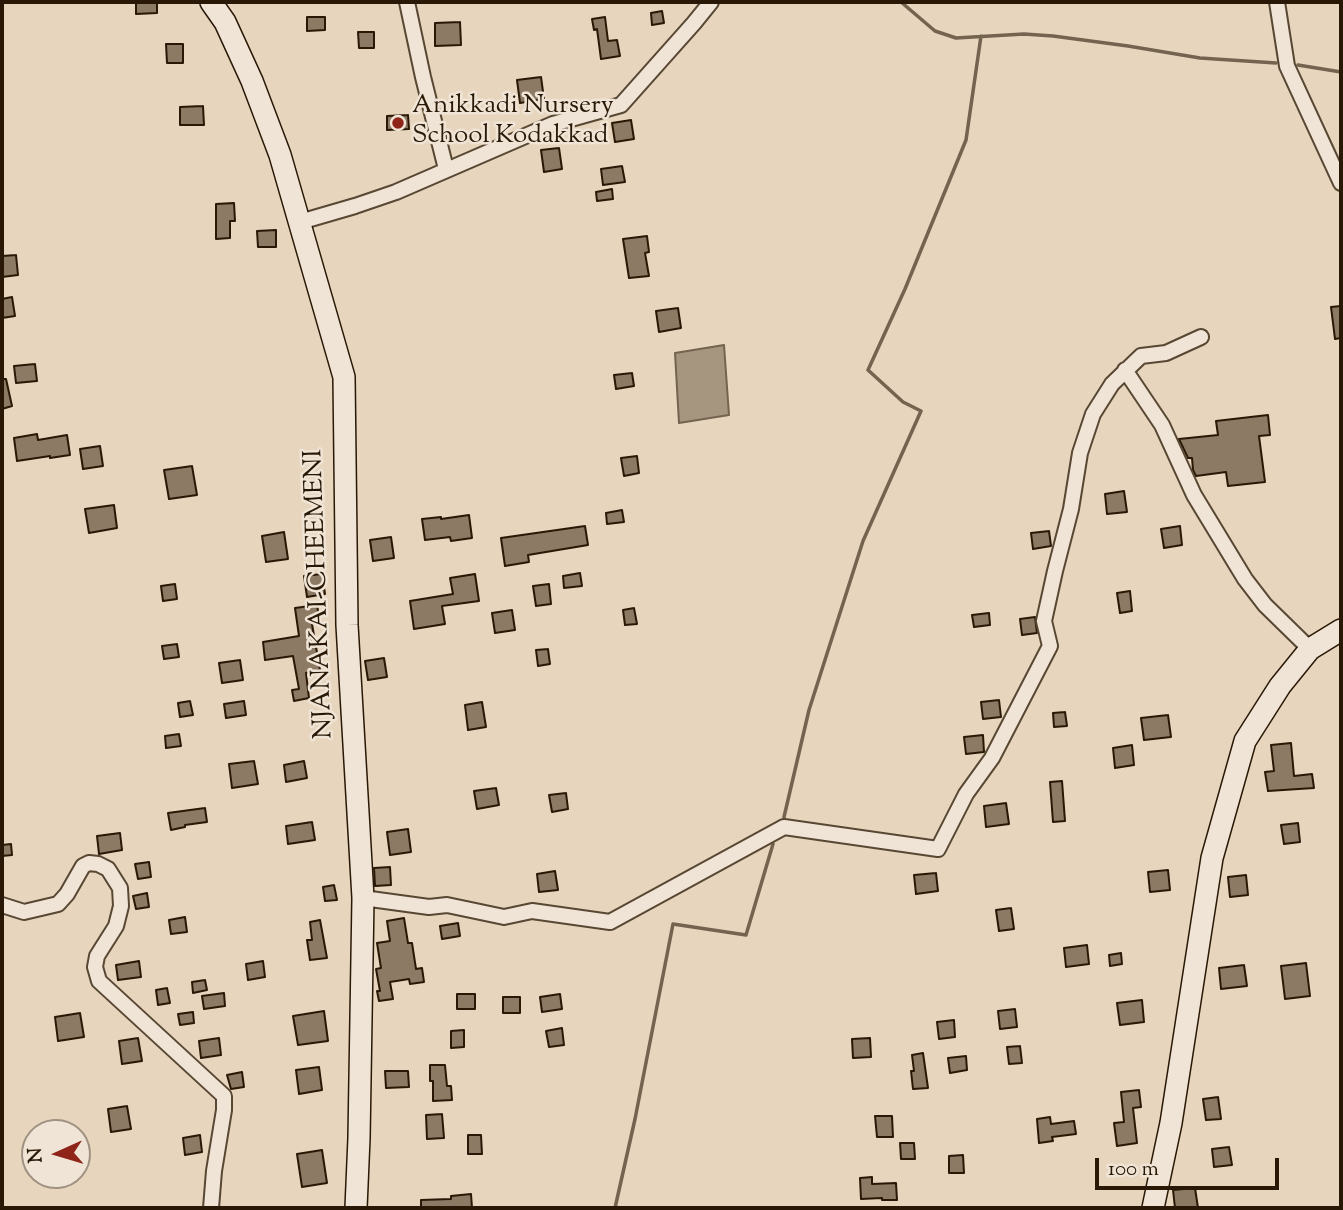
<!DOCTYPE html>
<html>
<head>
<meta charset="utf-8">
<style>
	body { margin:0 }
	#map { position:relative; width:1343px; height:1210px; overflow:hidden; background:#e7d5be; font-family:"Sorts Mill Goudy",serif }
	canvas { display:block }
	.frame { position:absolute; inset:0; border:4px solid #291805; pointer-events:none }
	.north { position:absolute; left:21px; top:1119px; width:70px; height:70px; box-sizing:border-box; background:#efe4d5; border:2px solid #a09282; border-radius:50%; rotate:266deg; font-size:19px; font-weight:700; line-height:28px; text-align:center; color:#291805 }
	.north::after { content:''; display:block; margin:auto; width:24px; height:32px; background:#8f2418; clip-path:polygon(50% 0,100% 100%,50% 72%,0 100%) }
	.scale { position:absolute; left:1095px; top:1158px; width:184px; height:32px; box-sizing:border-box; border:4px solid #291805; border-top:0; padding-left:9px; font-size:21px; line-height:24px; white-space:nowrap; color:#291805; -webkit-text-stroke:5px #efe4d5; paint-order:stroke }
</style>
</head>
<body>
<div id="map">
<canvas width="1343" height="1210"></canvas>
<div class="frame"></div>
<div class="north">N</div>
<div class="scale">100 m</div>
</div>
<script>
const context = document.querySelector('canvas').getContext('2d');
context.lineJoin = 'round';
function paint(path, color) { context.fillStyle = color; context.fill(path, 'evenodd'); }
const toPath = rows => new Path2D(rows.map(r => 'M' + r).join(''));
function stroke(path, color, width, dash) { context.strokeStyle = color; context.lineWidth = width; context.lineCap = dash ? 'butt' : 'round'; context.setLineDash(dash || []); context.stroke(path); }
function drawText(font, color, halo, rows, align = 'center') {
  context.font = font + ' "Sorts Mill Goudy",serif'; context.lineWidth = 5; context.setLineDash([]); context.textBaseline = 'middle'; context.strokeStyle = halo; context.fillStyle = color; for (const [text, x, y, turn = 0] of rows) {
    context.save(); context.translate(x, y); context.rotate((+turn || 0) * Math.PI / 180); context.textAlign = isNaN(turn) ? turn : align; if (halo) context.strokeText(text, 0, 0); context.fillText(text, 0, 0); context.restore();
  }
}
const water = toPath([
	[724,345,729,415,679,423,675,353,724,345]
]);
const stream = toPath([
	[901,2,935,31,956,38,1024,34,1053,36,1128,46,1200,58,1276,63],
	[1298,65,1341,72],
	[784,817,809,710,863,541,921,411,903,402,868,370,905,289,966,140,981,36],
	[615,1208,635,1119,673,924,746,935,773,844]
]);
const building = toPath([
	[136,2,157,2,157,13,136,14,136,2],
	[662,11,664,23,652,25,651,13,662,11],
	[307,17,325,17,325,30,307,31,307,17],
	[605,17,608,41,617,40,620,56,601,59,597,29,594,30,592,19,605,17],
	[460,22,461,45,435,46,435,23,460,22],
	[358,32,374,32,374,48,359,48,358,32],
	[166,44,183,44,183,63,167,63,166,44],
	[541,77,544,99,520,103,517,80,541,77],
	[203,106,204,125,180,125,180,107,203,106],
	[408,115,409,129,387,130,387,116,408,115],
	[631,120,634,139,615,142,612,123,631,120],
	[559,148,562,169,544,172,541,150,559,148],
	[622,166,625,182,603,185,601,169,622,166],
	[612,189,613,199,597,201,596,192,612,189],
	[234,203,235,221,230,221,230,238,216,239,216,204,234,203],
	[276,230,276,247,258,247,257,231,276,230],
	[647,236,649,252,645,253,649,276,629,278,623,239,647,236],
	[16,255,18,275,2,277,2,256,16,255],
	[12,297,15,316,2,318,2,299,12,297],
	[1341,306,1341,338,1335,339,1331,307,1341,306],
	[678,308,681,328,659,332,656,311,678,308],
	[35,364,37,381,16,383,14,366,35,364],
	[632,373,634,386,616,389,614,375,632,373],
	[2,379,6,379,12,406,2,409,2,379],
	[1268,415,1270,435,1259,436,1265,482,1228,486,1226,472,1196,476,1193,470,1192,458,1188,458,1179,439,1218,435,1216,421,1268,415],
	[37,434,38,440,67,435,70,455,50,458,50,456,17,461,14,438,37,434],
	[100,446,103,466,83,469,80,449,100,446],
	[637,456,639,473,624,476,621,458,637,456],
	[192,466,197,495,169,499,164,470,192,466],
	[1124,491,1127,512,1107,514,1105,494,1124,491],
	[114,505,117,528,89,533,85,509,114,505],
	[622,510,624,522,607,524,606,513,622,510],
	[469,515,472,538,451,541,450,537,425,540,422,519,441,517,441,519,469,515],
	[585,526,588,545,528,555,529,562,505,566,501,538,585,526],
	[1180,526,1182,545,1164,548,1161,529,1180,526],
	[1049,531,1051,546,1033,549,1031,533,1049,531],
	[284,532,288,559,266,562,262,536,284,532],
	[391,537,394,558,373,561,370,540,391,537],
	[580,573,582,586,564,588,563,576,580,573],
	[322,574,325,594,307,597,304,576,322,574],
	[475,574,479,601,442,606,445,624,414,629,410,601,453,594,450,578,475,574],
	[175,584,177,599,163,601,161,586,175,584],
	[549,584,551,604,536,606,533,586,549,584],
	[1130,591,1132,611,1120,613,1117,593,1130,591],
	[317,605,320,623,312,624,320,670,306,673,309,698,294,701,292,690,299,689,293,656,265,660,263,642,299,636,295,608,317,605],
	[634,608,637,624,625,625,623,610,634,608],
	[512,610,515,630,495,633,492,613,512,610],
	[989,613,990,625,974,627,972,615,989,613],
	[1035,617,1037,633,1022,635,1020,619,1035,617],
	[177,644,179,657,164,659,162,646,177,644],
	[548,649,550,664,538,666,536,650,548,649],
	[384,658,387,677,368,680,365,661,384,658],
	[240,660,243,680,222,683,219,663,240,660],
	[999,700,1001,717,983,719,981,702,999,700],
	[190,701,193,715,180,717,178,703,190,701],
	[244,701,246,715,226,718,224,704,244,701],
	[482,702,486,727,468,730,465,705,482,702],
	[1065,712,1067,726,1054,727,1053,713,1065,712],
	[1168,715,1171,737,1144,740,1141,718,1168,715],
	[179,734,181,746,166,748,165,736,179,734],
	[983,735,984,752,966,754,964,737,983,735],
	[1291,743,1294,776,1312,774,1314,788,1268,791,1265,772,1274,771,1271,745,1291,743],
	[1132,745,1134,765,1115,768,1113,748,1132,745],
	[254,761,258,784,232,788,229,764,254,761],
	[304,761,307,778,286,782,284,765,304,761],
	[1062,781,1065,821,1053,822,1050,782,1062,781],
	[496,788,499,805,477,809,474,791,496,788],
	[566,793,568,809,552,812,549,795,566,793],
	[1006,803,1009,824,986,827,984,806,1006,803],
	[205,808,207,822,185,825,185,827,171,830,168,813,205,808],
	[312,822,315,840,288,844,286,826,312,822],
	[1298,823,1300,842,1284,844,1281,825,1298,823],
	[408,829,411,852,390,855,387,832,408,829],
	[120,833,122,850,99,854,97,836,120,833],
	[11,844,12,855,2,856,2,845,11,844],
	[149,862,151,877,138,879,135,864,149,862],
	[390,867,391,885,375,886,374,868,390,867],
	[1168,870,1170,890,1150,892,1148,872,1168,870],
	[555,871,558,890,539,892,537,874,555,871],
	[936,873,938,891,916,894,914,875,936,873],
	[1246,875,1248,895,1230,897,1228,877,1246,875],
	[334,885,337,900,325,901,323,887,334,885],
	[147,893,149,907,136,909,133,896,147,893],
	[1011,908,1014,929,999,931,996,910,1011,908],
	[185,917,187,932,171,934,169,920,185,917],
	[404,918,408,943,412,943,416,969,422,968,424,982,410,984,409,979,390,982,393,999,379,1001,377,991,380,991,376,969,381,968,377,943,390,941,387,921,404,918],
	[320,920,327,958,310,960,307,940,312,940,310,922,320,920],
	[458,923,460,936,442,939,440,926,458,923],
	[1087,945,1089,964,1066,967,1064,948,1087,945],
	[1121,953,1122,964,1110,966,1109,955,1121,953],
	[139,961,141,977,118,980,116,965,139,961],
	[263,961,265,977,248,980,246,964,263,961],
	[1306,963,1310,996,1285,999,1281,966,1306,963],
	[1244,965,1247,986,1221,989,1219,968,1244,965],
	[205,980,207,990,193,993,192,982,205,980],
	[167,988,170,1003,158,1005,156,990,167,988],
	[224,993,225,1006,204,1009,202,996,224,993],
	[457,994,475,994,475,1009,457,1009,457,994],
	[560,994,562,1009,542,1012,540,997,560,994],
	[503,997,520,997,520,1013,503,1013,503,997],
	[1142,1000,1144,1022,1120,1025,1117,1003,1142,1000],
	[1015,1009,1017,1027,1000,1029,998,1011,1015,1009],
	[324,1011,328,1041,298,1045,293,1016,324,1011],
	[193,1012,194,1023,180,1025,178,1014,193,1012],
	[80,1013,84,1037,58,1041,55,1017,80,1013],
	[954,1020,955,1037,939,1039,937,1022,954,1020],
	[562,1028,564,1045,549,1047,546,1031,562,1028],
	[464,1030,464,1047,451,1048,451,1031,464,1030],
	[138,1038,142,1061,122,1064,119,1041,138,1038],
	[219,1038,221,1055,201,1058,199,1041,219,1038],
	[870,1038,871,1057,853,1058,852,1039,870,1038],
	[1020,1046,1022,1063,1009,1064,1007,1047,1020,1046],
	[923,1053,928,1088,913,1089,911,1071,914,1071,912,1055,923,1053],
	[966,1056,967,1070,950,1073,948,1058,966,1056],
	[430,1065,445,1065,447,1086,451,1086,452,1100,433,1101,433,1081,430,1081,430,1065],
	[319,1067,322,1090,299,1094,296,1070,319,1067],
	[385,1071,408,1071,409,1087,386,1088,385,1071],
	[242,1072,244,1087,231,1089,227,1075,242,1072],
	[1139,1090,1141,1107,1133,1108,1137,1143,1117,1146,1114,1123,1124,1122,1121,1092,1139,1090],
	[1218,1097,1221,1119,1206,1120,1203,1099,1218,1097],
	[127,1106,131,1129,111,1132,108,1109,127,1106],
	[442,1114,444,1138,427,1139,426,1115,442,1114],
	[875,1116,892,1116,893,1137,877,1137,875,1116],
	[1050,1117,1051,1124,1074,1121,1076,1134,1052,1137,1053,1141,1039,1143,1037,1119,1050,1117],
	[200,1135,202,1152,185,1155,183,1138,200,1135],
	[468,1135,481,1135,482,1154,468,1154,468,1135],
	[900,1143,914,1143,915,1159,901,1159,900,1143],
	[1229,1147,1232,1165,1214,1167,1212,1149,1229,1147],
	[322,1150,327,1183,302,1187,297,1154,322,1150],
	[963,1155,964,1173,949,1173,949,1156,963,1155],
	[872,1177,872,1184,896,1183,897,1200,882,1200,882,1198,861,1199,860,1178,872,1177],
	[1195,1188,1198,1208,1175,1208,1173,1190,1195,1188],
	[471,1194,472,1208,421,1208,421,1200,451,1199,451,1196,471,1194]
]);
const street = toPath([
	[407,2,423,77,446,169],
	[1277,2,1287,66,1341,183],
	[300,222,355,206,396,192,553,124,621,105,694,23,711,2],
	[1125,370,1162,425,1194,495,1245,579,1265,605,1310,649],
	[363,898,429,907,447,905,504,917,532,911,610,922,784,827,938,849,966,794,992,758,1050,646,1044,621,1055,571,1071,509,1080,453,1093,414,1112,384,1141,356,1166,353,1201,337],
	[2,905,24,912,58,904,67,894,83,866,89,863,98,864,108,869,120,888,121,906,116,926,97,956,95,967,99,981,224,1096,224,1110,214,1171,211,1208]
]);
const secondary = toPath([
	[211,2,225,22,252,81,280,155,344,377,347,625,363,898,359,1138,356,1208],
	[1153,1208,1171,1123,1212,858,1245,741,1280,686,1310,649,1341,630]
]);
const markers = [
	[398,123,7,"#8f2418"]
];
const poiNames = [
	["Anikkadi Nursery",412,108],
	["School Kodakkad",412,138]
];
const streetNames = [
	["NJANAKAI-CHEEMENI",321,594,-92]
];
paint(water, '#a6957f');
stroke(water, '#74634e', 2);
stroke(stream, '#74634e', 3.5);
paint(building, '#8c7a65');
stroke(building, '#291805', 2);
stroke(street, '#584733', 18);
stroke(secondary, '#291805', 24);
stroke(street, '#efe4d5', 14);
stroke(secondary, '#efe4d5', 21);
for (const [x, y, r, color] of markers) { const dot = new Path2D(); dot.arc(x, y, r, 0, 2 * Math.PI); context.fillStyle = color; context.fill(dot); stroke(dot, '#efe4d5', 2.5); }
drawText('26px', '#291805', '#efe4d5', poiNames, 'left');
drawText('26px', '#291805', '#efe4d5', streetNames);
</script>
</body>
</html>
